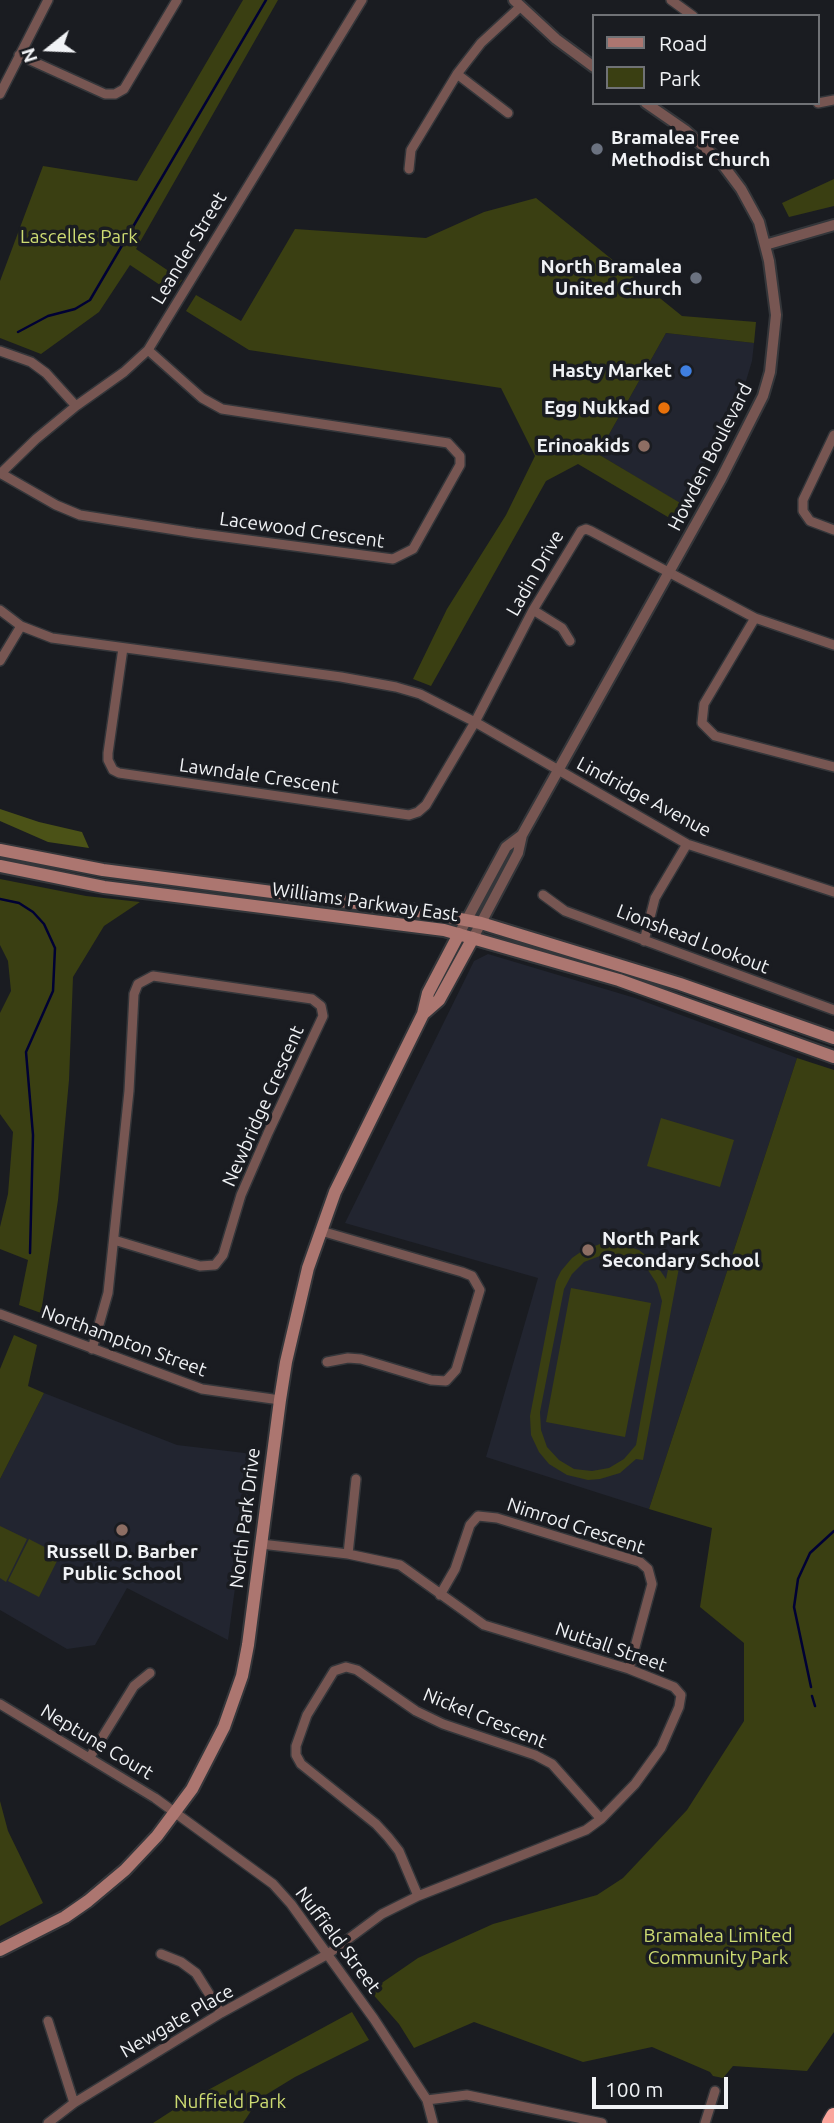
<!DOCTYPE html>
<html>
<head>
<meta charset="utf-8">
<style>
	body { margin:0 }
	#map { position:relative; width:834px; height:2123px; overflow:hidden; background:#1a1c21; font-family:Ubuntu,sans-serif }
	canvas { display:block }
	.legend { position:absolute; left:592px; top:14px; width:228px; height:91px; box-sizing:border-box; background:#1a1c21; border:2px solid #707276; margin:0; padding:9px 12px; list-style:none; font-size:21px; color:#f0f2f5 }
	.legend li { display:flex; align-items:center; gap:14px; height:35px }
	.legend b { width:35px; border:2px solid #707276 }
	.north { position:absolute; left:14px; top:14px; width:70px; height:70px; -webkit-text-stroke:5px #1a1c21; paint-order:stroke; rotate:252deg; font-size:19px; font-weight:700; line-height:28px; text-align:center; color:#f0f2f5 }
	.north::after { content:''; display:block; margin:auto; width:24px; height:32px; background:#f0f2f5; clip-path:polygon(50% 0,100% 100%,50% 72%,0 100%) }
	.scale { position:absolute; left:592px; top:2077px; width:136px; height:32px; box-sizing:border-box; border:4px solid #f0f2f5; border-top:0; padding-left:9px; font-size:21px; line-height:24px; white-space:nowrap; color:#f0f2f5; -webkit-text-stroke:5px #1a1c21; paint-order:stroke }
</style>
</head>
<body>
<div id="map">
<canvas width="834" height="2123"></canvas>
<ul class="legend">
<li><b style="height:9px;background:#ac7670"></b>Road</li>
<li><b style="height:19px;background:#3a3f12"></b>Park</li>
</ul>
<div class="north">N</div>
<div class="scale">100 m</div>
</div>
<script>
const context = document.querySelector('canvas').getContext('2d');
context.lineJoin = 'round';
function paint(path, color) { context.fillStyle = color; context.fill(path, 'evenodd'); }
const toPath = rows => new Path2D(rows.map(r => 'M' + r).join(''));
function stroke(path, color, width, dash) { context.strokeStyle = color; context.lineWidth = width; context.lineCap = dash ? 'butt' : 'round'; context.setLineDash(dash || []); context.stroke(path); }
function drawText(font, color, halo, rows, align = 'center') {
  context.font = font + ' Ubuntu,sans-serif'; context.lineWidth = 7; context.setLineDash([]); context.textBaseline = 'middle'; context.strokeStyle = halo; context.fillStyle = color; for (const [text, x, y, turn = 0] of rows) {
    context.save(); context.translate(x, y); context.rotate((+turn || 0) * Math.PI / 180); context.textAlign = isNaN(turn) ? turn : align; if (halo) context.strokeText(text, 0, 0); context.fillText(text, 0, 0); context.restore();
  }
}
const built = toPath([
	[666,333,754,343,752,361,746,381,684,506,598,454],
	[488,954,635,998,797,1058,649,1509,486,1457,538,1278,345,1223,474,961],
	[44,1393,177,1445,253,1454,228,1640,127,1588,95,1645,67,1649,0,1610,0,1479]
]);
const green = toPath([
	[243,0,278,0,136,249,182,280,172,293,130,265,99,312,41,354,0,338,0,281,43,166,137,181],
	[834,179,834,206,789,217,782,203],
	[536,198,682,316,756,322,754,343,666,333,598,454,687,507,678,523,578,464,546,481,431,686,413,679,447,609,506,515,535,456,501,388,249,350,186,311,196,295,241,321,295,229,426,238,484,212],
	[0,879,86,896,140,902,104,926,73,977,69,1080,58,1200,41,1313,19,1305,28,1260,0,1249,0,1227,8,1194,13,1132,0,1114,0,1013,11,991,8,961,0,945],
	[797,1058,834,1070,834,2032,807,2071,733,2066,723,2078,713,2076,710,2072,652,2047,583,2062,474,2022,414,2048,399,2024,370,1991,418,1958,493,1924,597,1895,623,1878,687,1810,744,1721,744,1643,700,1607,712,1528,649,1509],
	[661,1118,734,1140,720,1187,647,1166],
	[600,1244,620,1244,639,1250,655,1263,666,1279,671,1255,681,1257,643,1460,636,1459,620,1473,600,1479,588,1480,567,1475,549,1464,539,1452,531,1435,530,1416,556,1281,561,1271,572,1258,582,1251],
	[617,1255,634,1260,648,1270,657,1284,662,1301,636,1445,624,1459,609,1468,592,1471,574,1469,559,1460,547,1447,541,1430,540,1412,564,1289,572,1274,584,1262,600,1256],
	[571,1288,651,1303,625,1437,546,1422],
	[14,1335,37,1345,28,1386,44,1393,0,1479,0,1369],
	[0,1526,27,1539,6,1582,0,1578],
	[29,1539,60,1555,39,1597,8,1581],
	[0,1801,8,1831,43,1903,0,1926],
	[352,2012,369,2040,295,2077,259,2099,243,2123,153,2123,184,2103]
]);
const forest = toPath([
	[0,809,39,822,82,832,89,848,48,842,0,821]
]);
const stream = toPath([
	[18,332,48,316,75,309,90,300,266,0],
	[0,899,19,903,33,912,44,924,55,948,53,991,26,1052,33,1135,30,1253],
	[811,1687,794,1607,798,1579,810,1553,834,1531],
	[812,1696,815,1706]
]);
const minor = toPath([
	[671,0,693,16],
	[19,55,105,94,115,94,124,89,177,0],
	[457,74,508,113],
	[0,94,48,0],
	[818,103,834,100],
	[409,169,411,150,457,74,481,43,520,7],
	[0,351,31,362,46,373,76,406],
	[834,435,803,500,803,511,810,521,834,530],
	[0,473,56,505,80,515,195,533,393,559,413,549,460,465,460,456,448,443,222,409,202,398,148,350],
	[0,474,36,439,76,406,124,372,148,350,362,0],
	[0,610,21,626,52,638,341,677,396,687,420,694,475,722,687,844,834,892],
	[533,610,562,628,570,641],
	[755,618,704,704,702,723,715,736,834,767],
	[123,648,108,753,108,760,113,770,119,773,409,815,418,812,426,805,475,722,533,610,581,531,586,529,591,531,755,618,834,645],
	[0,661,21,626],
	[543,895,565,911,834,1010],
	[644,941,655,898,687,844],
	[321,1231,462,1272,472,1276,480,1290,456,1370,446,1381,431,1380,361,1359,348,1358,327,1362],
	[0,1314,202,1389,280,1400],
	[92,1349,108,1293,129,1091,134,994,138,984,153,976,312,999,321,1006,323,1016,268,1133,241,1195,223,1255,215,1265,200,1266,114,1240],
	[348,1554,356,1479],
	[440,1595,455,1569,470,1525,478,1516,497,1518,640,1562,648,1569,652,1584,629,1669],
	[0,1704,155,1798,273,1884,291,1904,374,2019,427,2100,433,2123],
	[90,1757,134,1686,150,1673],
	[418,1896,399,1851,388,1837,376,1824,301,1764,296,1755,296,1746,307,1715,334,1671,346,1667,357,1670,416,1711,443,1724,535,1755,552,1764,601,1819],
	[161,1954,181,1962,196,1973,221,2013],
	[48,2021,74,2103],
	[427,2100,467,2095,602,2123],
	[48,2123,74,2103,221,2013,328,1954,382,1914,418,1896,586,1830,601,1819,635,1784,661,1748,679,1707,681,1695,674,1687,629,1669,484,1625,400,1565,348,1554,261,1544],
	[705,2123,715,2091]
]);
const tertiary = toPath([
	[514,0,556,39,594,67],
	[765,245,834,225],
	[459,934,506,847,522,835],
	[473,938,518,853,522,835,721,479,763,396,770,372,776,315,769,261,759,222,741,189,720,161,685,130,646,103]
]);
const secondary = toPath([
	[0,850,103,870,418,911,481,923,680,984,834,1038],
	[0,866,104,887,444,930,619,980,834,1057],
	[423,1014,439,1000,473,938],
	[0,1950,65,1917,88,1901,125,1870,157,1836,192,1789,224,1727,242,1676,248,1645,280,1400,286,1362,308,1268,335,1192,423,1014,428,993,459,934]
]);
const motorway = toPath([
	[830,2123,834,2116]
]);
const markers = [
	[597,149,7,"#6b7280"],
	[696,278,7,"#6b7280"],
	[686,371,7,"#3f7fe0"],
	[664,408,7,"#e8710a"],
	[644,446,7,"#8d6e63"],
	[588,1250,7,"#8d6e63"],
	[122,1530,7,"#8d6e63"]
];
const poiNames = [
	["Bramalea Free",611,138,"left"],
	["Methodist Church",611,160,"left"],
	["North Bramalea",682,267],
	["United Church",682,289],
	["Hasty Market",672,371],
	["Egg Nukkad",650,408],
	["Erinoakids",630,446],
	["North Park",602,1239,"left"],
	["Secondary School",602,1261,"left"],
	["Russell D. Barber",122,1552,"center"],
	["Public School",122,1574,"center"]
];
const parkNames = [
	["Lascelles Park",79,237],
	["Bramalea Limited",718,1936],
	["Community Park",718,1958],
	["Nuffield Park",230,2102]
];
const streetNames = [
	["Leander Street",189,248,-59],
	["Howden Boulevard",710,457,-63],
	["Lacewood Crescent",302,530,8],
	["Ladin Drive",535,573,-60],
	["Lawndale Crescent",259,776,8],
	["Lindridge Avenue",644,797,28],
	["Williams Parkway East",365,902,8],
	["Lionshead Lookout",693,939,21],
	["Newbridge Crescent",263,1106,-66],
	["Northampton Street",124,1341,20],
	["North Park Drive",245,1518,-83],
	["Nimrod Crescent",576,1526,18],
	["Nuttall Street",611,1647,19],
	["Nickel Crescent",485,1718,22],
	["Neptune Court",97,1742,31],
	["Nuffield Street",338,1940,53],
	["Newgate Place",177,2021,-30]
];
paint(built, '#222530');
paint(green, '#3a3f12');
paint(forest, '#4b5217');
stroke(stream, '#000134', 2.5);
stroke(minor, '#34363a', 12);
stroke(tertiary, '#34363a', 14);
stroke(secondary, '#34363a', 16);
stroke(motorway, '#34363a', 19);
stroke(minor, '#775652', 9);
stroke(tertiary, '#775652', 10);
stroke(secondary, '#ac7670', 12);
stroke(motorway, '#faa69d', 16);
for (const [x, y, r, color] of markers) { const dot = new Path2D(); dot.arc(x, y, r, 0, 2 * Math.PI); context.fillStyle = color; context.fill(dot); stroke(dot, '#1a1c21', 2.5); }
drawText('bold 19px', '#f0f2f5', '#1a1c21', poiNames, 'right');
drawText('19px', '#cddb72', '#1a1c21', parkNames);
drawText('19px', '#f0f2f5', '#1a1c21', streetNames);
</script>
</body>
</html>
